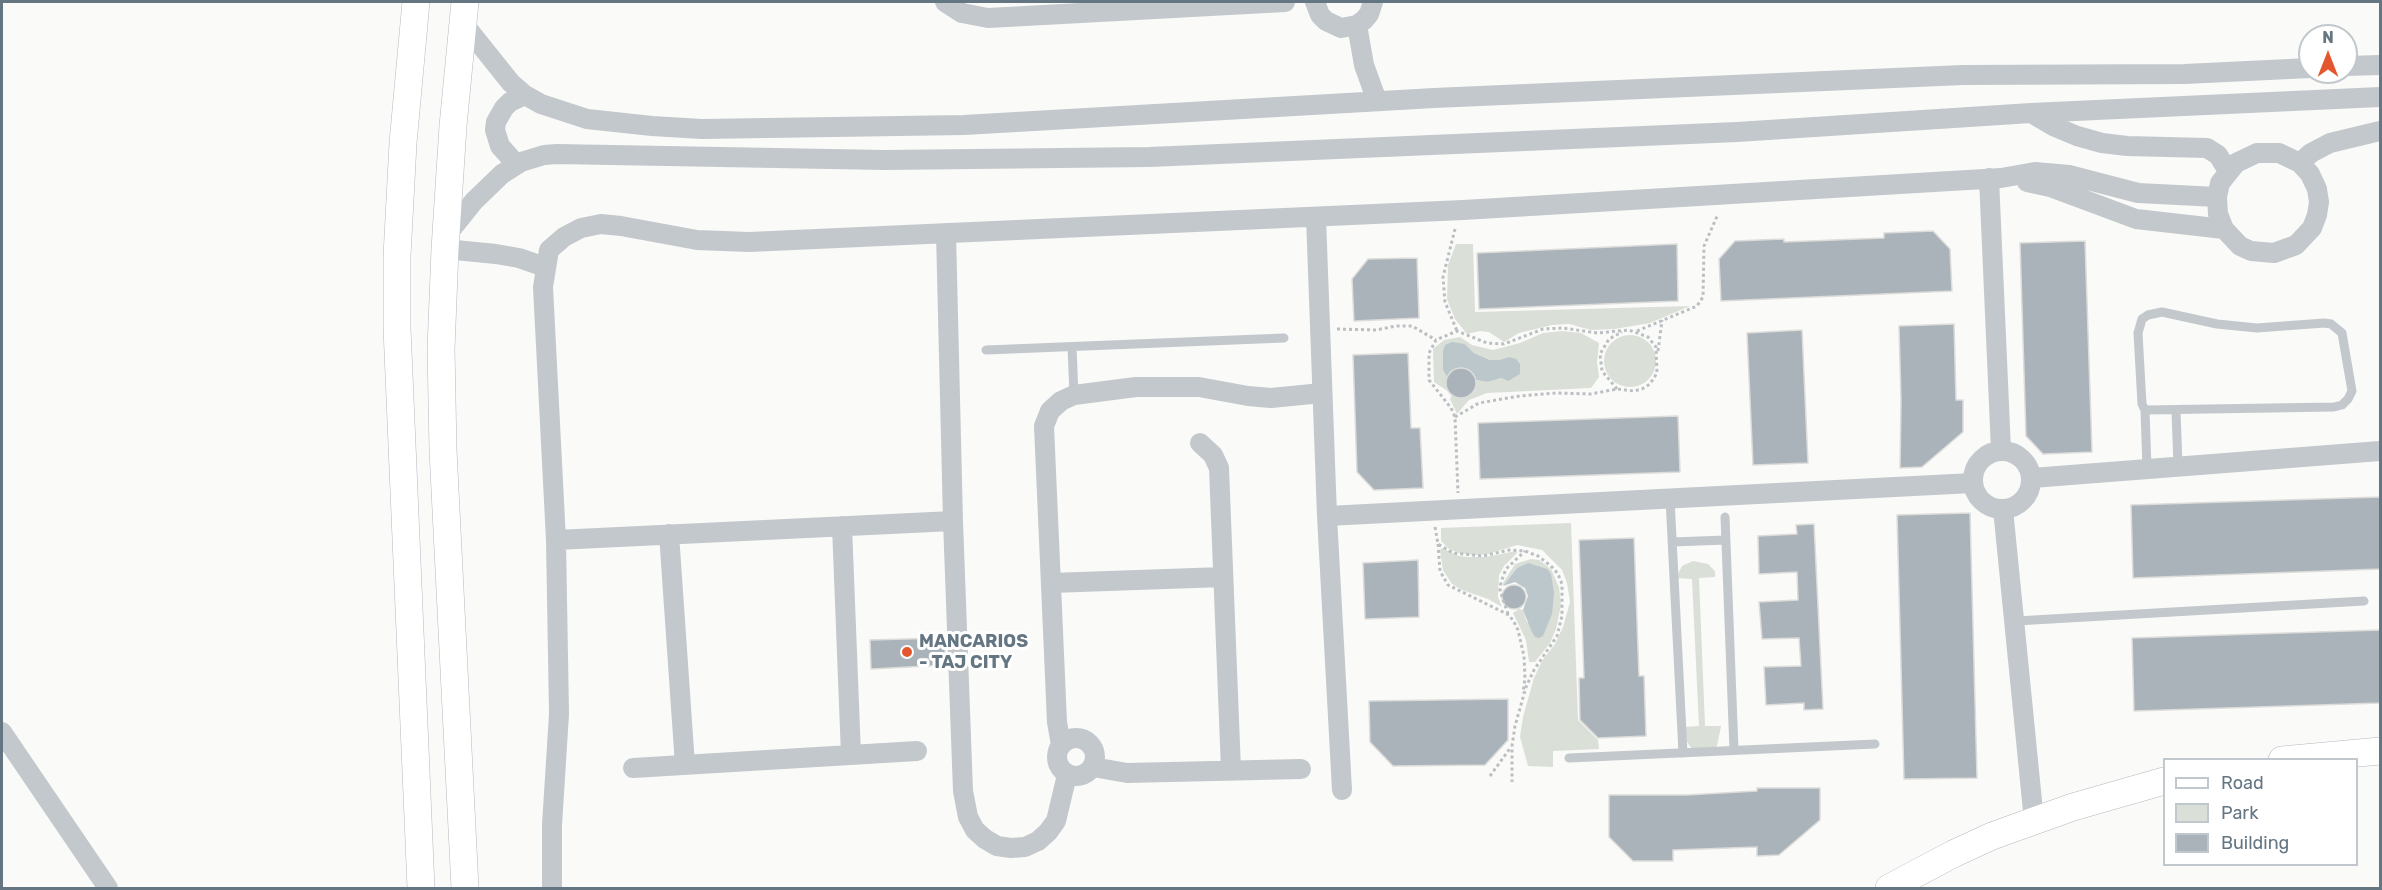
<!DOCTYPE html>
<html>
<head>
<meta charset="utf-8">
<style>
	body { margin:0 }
	#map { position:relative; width:2382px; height:890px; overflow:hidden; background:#fafaf8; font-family:Rubik,sans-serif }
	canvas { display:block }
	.frame { position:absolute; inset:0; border:3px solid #657683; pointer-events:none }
	.legend { position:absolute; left:2163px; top:758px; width:195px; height:108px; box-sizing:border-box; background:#fff; border:2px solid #c1c8cd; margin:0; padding:8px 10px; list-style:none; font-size:18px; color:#657683 }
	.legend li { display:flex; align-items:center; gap:12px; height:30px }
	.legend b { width:30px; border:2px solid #c1c8cd }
	.north { position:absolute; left:2298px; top:24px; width:60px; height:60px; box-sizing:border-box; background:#fff; border:2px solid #c1c8cd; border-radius:50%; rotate:0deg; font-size:16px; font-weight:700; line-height:24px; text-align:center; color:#657683 }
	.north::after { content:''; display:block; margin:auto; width:21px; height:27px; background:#e4572e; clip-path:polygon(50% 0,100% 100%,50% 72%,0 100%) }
</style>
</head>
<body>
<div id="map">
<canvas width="2382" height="890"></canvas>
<div class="frame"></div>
<ul class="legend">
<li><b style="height:8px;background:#fff"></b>Road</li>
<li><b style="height:16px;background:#dadfd7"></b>Park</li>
<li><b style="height:16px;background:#aab3b9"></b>Building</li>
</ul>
<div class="north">N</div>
</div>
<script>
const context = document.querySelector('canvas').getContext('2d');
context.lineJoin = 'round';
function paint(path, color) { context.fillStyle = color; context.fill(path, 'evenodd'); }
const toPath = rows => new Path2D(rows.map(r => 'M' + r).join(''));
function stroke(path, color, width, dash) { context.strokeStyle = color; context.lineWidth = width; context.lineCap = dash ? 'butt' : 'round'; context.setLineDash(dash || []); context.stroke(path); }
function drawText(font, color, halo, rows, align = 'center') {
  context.font = font + ' Rubik,sans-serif'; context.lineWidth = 6; context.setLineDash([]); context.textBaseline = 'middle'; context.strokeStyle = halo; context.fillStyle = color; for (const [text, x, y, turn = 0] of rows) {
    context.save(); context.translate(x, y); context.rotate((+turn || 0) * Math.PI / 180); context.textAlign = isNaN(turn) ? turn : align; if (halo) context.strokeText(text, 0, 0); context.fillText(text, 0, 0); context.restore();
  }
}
const green = toPath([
	[1456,244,1473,244,1475,312,1690,306,1650,323,1615,329,1591,330,1569,324,1552,325,1519,333,1504,342,1489,332,1480,331,1467,334,1455,319,1447,299,1448,265],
	[1562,331,1581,333,1599,343,1597,362,1599,377,1591,388,1487,393,1469,400,1457,414,1450,399,1452,395,1462,398,1467,397,1475,391,1476,380,1488,382,1501,378,1508,381,1509,357,1499,360,1490,360,1474,353,1465,344,1443,370,1447,377,1447,387,1449,392,1434,382,1433,349,1444,340,1460,337,1472,345,1493,350,1520,343,1543,333],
	'1604 361a26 26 0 1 1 52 0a26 26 0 1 1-52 0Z',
	[1571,523,1578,720,1598,740,1599,749,1553,751,1553,767,1528,766,1520,737,1523,717,1534,678,1542,661,1555,644,1563,627,1570,602,1567,583,1562,570,1542,550,1517,545,1488,554,1474,555,1459,553,1449,549,1441,541,1441,528],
	[1442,548,1459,556,1468,557,1486,557,1516,551,1517,553,1504,566,1499,575,1498,597,1502,607,1488,599,1462,590,1452,584,1443,570,1440,550],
	[1531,559,1539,560,1551,569,1559,587,1561,605,1556,629,1550,643,1535,662,1529,662,1526,640,1513,613,1519,609,1523,610,1527,622,1549,621,1517,568,1503,586,1503,583,1515,564],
	[1693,561,1708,564,1715,571,1715,577,1699,578,1705,726,1721,726,1717,746,1711,750,1692,749,1687,742,1684,727,1699,726,1692,579,1676,578,1682,566]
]);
const water = toPath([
	[1452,342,1465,344,1474,353,1490,360,1499,360,1509,357,1516,359,1520,364,1520,374,1508,381,1501,378,1488,382,1476,380,1471,372,1458,369,1447,377,1443,370,1443,351,1445,345],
	[1528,563,1547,569,1551,574,1554,593,1552,614,1543,636,1539,638,1535,637,1532,632,1523,610,1528,596,1525,588,1515,582,1503,586,1517,568]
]);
const building = toPath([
	[1933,231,1950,249,1952,291,1721,301,1719,259,1735,241,1784,239,1784,242,1884,238,1884,233,1933,231],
	[2085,241,2092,452,2043,454,2026,436,2020,243,2085,241],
	[1677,244,1678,301,1479,309,1477,253,1677,244],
	[1417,258,1419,318,1354,321,1352,279,1368,259,1417,258],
	[1954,324,1956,400,1963,400,1963,432,1922,467,1900,468,1901,401,1899,326,1954,324],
	[1802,330,1808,463,1753,465,1747,333,1802,330],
	[1408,353,1411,428,1420,428,1423,488,1374,490,1357,472,1353,355,1408,353],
	'1446 383a15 15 0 1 1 30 0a15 15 0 1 1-30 0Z',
	[1678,416,1680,472,1480,479,1478,423,1678,416],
	[2380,497,2380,569,2133,578,2131,505,2380,497],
	[1970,513,1977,778,1904,779,1897,515,1970,513],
	[1814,524,1823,709,1804,710,1804,703,1766,705,1764,667,1801,666,1799,638,1762,639,1759,602,1798,600,1797,572,1759,574,1758,536,1797,534,1796,525,1814,524],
	[1634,538,1639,676,1644,676,1646,736,1598,738,1580,720,1579,678,1584,678,1579,540,1634,538],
	[1418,560,1419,617,1365,619,1363,563,1418,560],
	'1502 597a12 12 0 1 1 24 0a12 12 0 1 1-24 0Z',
	[2380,630,2380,703,2134,711,2132,638,2380,630],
	[944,638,946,665,871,669,870,640,944,638],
	[1508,699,1508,740,1485,765,1393,766,1370,742,1369,701,1508,699],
	[1757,788,1820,788,1820,820,1779,855,1757,856,1757,847,1673,850,1673,861,1633,861,1609,837,1609,795,1687,795,1757,791,1757,788]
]);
const path = toPath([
	[1455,229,1443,277,1445,302,1457,331],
	[1337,329,1376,330,1396,326,1412,326,1436,340],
	[1637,331,1697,306,1703,297,1704,246,1718,214],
	[1658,351,1662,320],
	[1617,389,1602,371,1600,354,1609,339,1622,332],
	[1455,417,1479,403,1520,396,1557,393,1591,394,1617,389,1634,391,1642,389,1650,384,1657,373,1656,347,1648,337,1629,330,1597,333,1563,328,1543,329,1504,344,1487,343,1457,331,1436,340,1429,353,1429,380,1451,408,1455,417,1458,493],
	[1435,527,1438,544,1453,553,1483,556,1509,550,1525,551,1538,556,1551,566,1558,574,1562,584,1562,616,1557,636,1534,670,1526,687,1515,726,1512,746,1512,782],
	[1438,544,1440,571,1448,585,1509,615,1514,622,1518,630,1524,656,1525,678,1523,693],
	[1508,614,1500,590,1501,582,1506,569,1525,551],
	[1490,776,1511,747]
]);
const lane = toPath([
	[1072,347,1074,395],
	[986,350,1284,338],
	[2145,410,2334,407,2342,405,2348,399,2352,391,2342,333,2331,324,2324,323,2257,328,2217,324,2162,312,2148,315,2142,319,2138,333,2142,404,2145,410,2147,469],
	[2176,411,2178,466],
	[1670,499,1683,753],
	[1725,517,1734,750],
	[1672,542,1726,540],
	[2016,621,2364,601],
	[1569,758,1875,744]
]);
const street = toPath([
	[945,2,962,13,988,18,1285,2],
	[1315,2,1320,15,1326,21,1341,28,1357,25,1364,20,1369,14,1373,2],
	[463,23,511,83,525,95,541,104,587,119,652,126,702,129,964,125,1434,98,1963,75,2185,74,2310,68],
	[1357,25,1364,65,1377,101],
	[2346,66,2380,65],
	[2031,113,2053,126,2077,136,2102,143,2127,146,2207,148,2218,155,2228,171],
	[2300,163,2311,153,2330,143,2380,131],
	[516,164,500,146,495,130,496,122,504,108,510,102,525,95],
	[1989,178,2001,450],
	[2027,182,2050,187,2136,219,2224,229,2240,246,2251,251,2274,253,2296,245,2312,228,2317,215,2319,202,2317,189,2310,174,2300,163,2279,153,2257,153,2236,163,2220,183,2217,197,2218,214,2224,229],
	[1316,217,1327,516,1342,790],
	[946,233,953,521,963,791,968,817,975,830,985,839,997,846,1011,848,1025,847,1038,841,1048,832,1056,821,1067,775],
	[446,236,474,201,502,174,521,162,544,155,557,154,885,160,1149,157,1737,132,2031,113,2380,97],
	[445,249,496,254,519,258,545,267],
	[1200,443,1213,455,1219,468,1231,770],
	'1973 480a29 29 0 1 1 58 0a29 29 0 1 1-58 0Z',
	[2032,478,2380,451],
	[2003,509,2034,821],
	[1327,516,1973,483],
	[842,526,851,755],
	[669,534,685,765],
	[556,540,953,521],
	[1051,583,1223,577],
	[2,732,108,888],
	'1057 757a19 19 0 1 1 38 0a19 19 0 1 1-38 0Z',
	[1061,745,1057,722,1044,426,1050,411,1061,401,1074,395,1136,387,1199,387,1248,396,1271,398,1322,393],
	[1093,767,1127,773,1301,769],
	[633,768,917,751],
	[552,888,552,825,559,714,556,540,543,287,549,250,564,237,581,228,601,224,621,226,697,240,749,242,1463,210,2001,178,2035,172,2069,175,2138,193,2217,197]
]);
const secondary = toPath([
	[416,2,403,143,397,256,397,328,421,888],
	[2282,760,2380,751],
	[465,888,443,450,441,349,445,249,453,126,465,2],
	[1889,888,1953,854,1992,836,2073,807,2164,781]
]);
const markers = [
	[907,652,6,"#e4572e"]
];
const poiNames = [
	["MANCARIOS",919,642],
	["- TAJ CITY",919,663]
];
paint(green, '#dadfd7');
paint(water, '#bbc7cb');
paint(building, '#aab3b9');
stroke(building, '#dcdcda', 1.5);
stroke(secondary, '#b3babf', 28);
stroke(path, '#bbbfc2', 3, [3, 3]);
stroke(lane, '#c3c8cc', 9);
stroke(street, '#c3c8cc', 20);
stroke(secondary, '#fff', 27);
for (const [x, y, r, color] of markers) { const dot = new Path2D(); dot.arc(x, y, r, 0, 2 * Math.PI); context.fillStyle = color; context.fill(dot); stroke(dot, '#fff', 2); }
drawText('bold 18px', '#657683', '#fff', poiNames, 'left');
</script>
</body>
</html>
